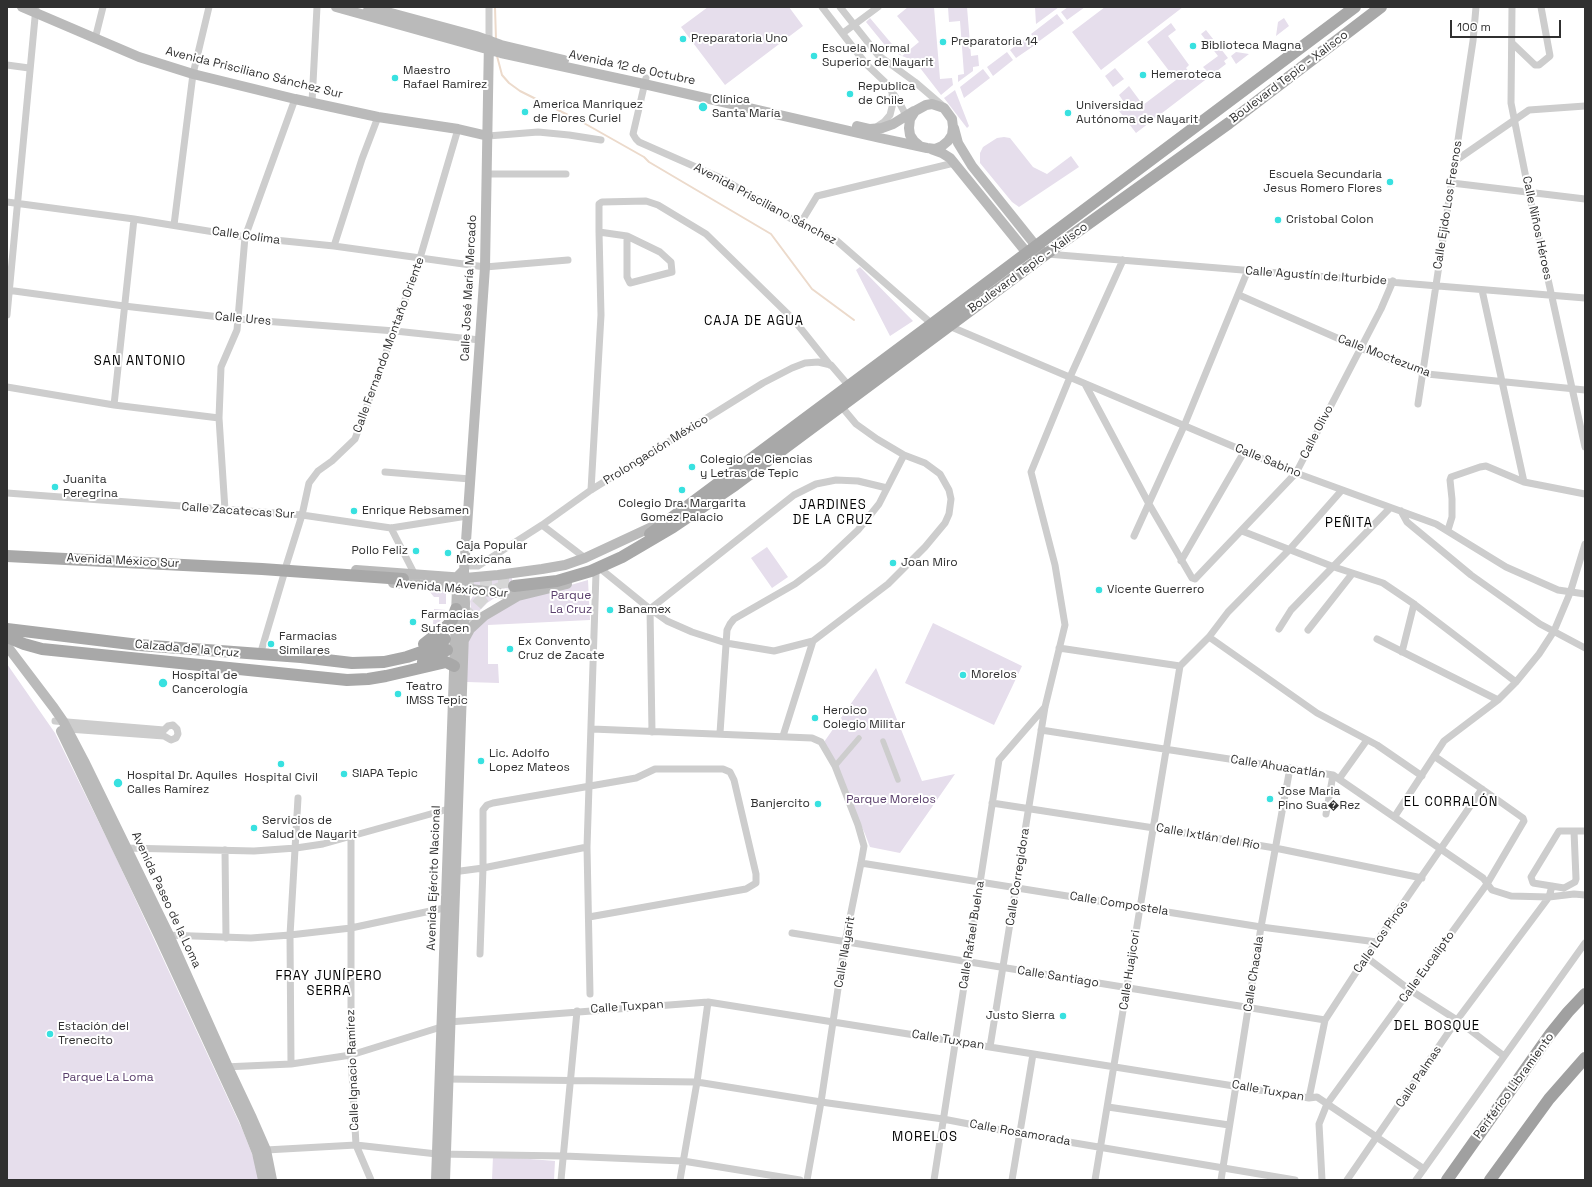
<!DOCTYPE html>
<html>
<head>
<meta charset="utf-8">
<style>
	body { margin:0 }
	#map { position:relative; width:1592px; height:1187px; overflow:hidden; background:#fff; font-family:"Space Grotesk",sans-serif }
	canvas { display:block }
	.frame { position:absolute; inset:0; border:8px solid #303030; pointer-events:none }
	.scale { position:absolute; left:1450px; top:20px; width:111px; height:18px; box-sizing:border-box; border:2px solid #303030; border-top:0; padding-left:5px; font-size:12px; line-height:14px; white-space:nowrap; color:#303030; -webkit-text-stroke:3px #fff; paint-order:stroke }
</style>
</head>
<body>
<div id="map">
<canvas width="1592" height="1187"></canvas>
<div class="frame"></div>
<div class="scale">100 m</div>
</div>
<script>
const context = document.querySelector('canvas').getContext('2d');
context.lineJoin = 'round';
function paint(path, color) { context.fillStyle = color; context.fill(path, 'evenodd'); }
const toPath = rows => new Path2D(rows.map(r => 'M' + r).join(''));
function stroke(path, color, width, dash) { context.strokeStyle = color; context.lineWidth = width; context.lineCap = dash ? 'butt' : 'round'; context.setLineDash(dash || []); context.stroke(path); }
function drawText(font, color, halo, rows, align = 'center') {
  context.font = font + ' "Space Grotesk",sans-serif'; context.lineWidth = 4; context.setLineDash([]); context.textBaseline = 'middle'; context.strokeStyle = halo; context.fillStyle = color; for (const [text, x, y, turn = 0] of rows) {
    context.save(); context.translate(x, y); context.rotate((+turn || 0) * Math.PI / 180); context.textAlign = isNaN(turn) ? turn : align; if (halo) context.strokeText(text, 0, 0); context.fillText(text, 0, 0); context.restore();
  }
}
const green = toPath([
	[708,7,789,7,803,26,725,85,681,27],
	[908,7,934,7,940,79,952,78,953,85,941,95,917,64,907,58,902,56,888,49,866,22,870,18,902,56,919,42,897,16],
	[948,7,967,7,971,56,978,55,979,66,973,67,973,71,958,82,958,75,964,74,960,21,949,22],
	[1035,7,1059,7,1036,24],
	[1068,7,1085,7,1067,20,1061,12],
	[1105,7,1183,7,1101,70,1072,32],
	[1057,14,1064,23,1038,42,1031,34],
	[1284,18,1289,26,1276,36,1278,22],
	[1171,23,1176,30,1168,36,1189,65,1186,68,1194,79,1206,70,1203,67,1218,56,1201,34,1206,30,1228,58,1224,61,1226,64,1136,133,1116,107,1126,105,1119,95,1129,86,1143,105,1176,80,1147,42],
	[1028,36,1035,45,1016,58,1010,50],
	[1007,52,1013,60,993,76,987,67],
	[1236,52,1249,54,1236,64,1231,56],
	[1115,68,1124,79,1113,87,1105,76],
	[983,69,990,78,964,98,960,87],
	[955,90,969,126,967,128,944,98],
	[1004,137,1010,138,1033,167,1047,174,1071,156,1079,167,1019,207,1012,202,980,163,980,153,983,147,997,138],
	[860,267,913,321,890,336,856,270],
	[767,547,788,577,772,588,751,558],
	[512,576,512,584,517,589,497,588,471,584,471,582],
	[588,580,590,620,488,625,488,664,498,664,499,683,467,682,467,631,488,609],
	[434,589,442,590,446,594,446,604,439,604,439,597,434,597,430,592],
	[475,593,496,597,487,603,474,616,472,616,470,601],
	[434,609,446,610,445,616,435,626,433,624],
	[933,623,1022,666,994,725,905,683],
	[7,664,55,733,113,851,243,1131,254,1159,259,1180,7,1180],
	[876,668,922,781,955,774,900,853,870,847,865,834,824,742],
	[493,1156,555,1161,554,1180,492,1180]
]);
const stream = toPath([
	[495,7,496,40],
	[497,56,502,75,509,83,520,91,582,122,644,157,649,162,771,234,812,289,854,320]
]);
const primaryTunnel = toPath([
	[408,580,478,582,509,582],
	[447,650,471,611,483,598,491,592,500,588]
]);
const pedestrian = toPath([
	[883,741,898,780],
	[835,766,859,738]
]);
const minor = toPath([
	[822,7,866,64,886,83,899,102,908,119],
	[840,7,878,55,915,82,943,106],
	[1512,7,1511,103,1529,193,1585,447],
	[843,33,878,7],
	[95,39,103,7],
	[489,40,489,7],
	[1512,43,1535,65,1539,65,1550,56,1541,7],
	[7,65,29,68],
	[646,78,633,134,636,139,639,142,723,179,800,224,837,241,932,324],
	[312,102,317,7],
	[878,126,884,122,890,115,893,103,892,93],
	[488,136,538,132,569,135,601,140],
	[1455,161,1529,110,1585,106],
	[487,174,566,174],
	[1452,183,1585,199],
	[7,202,134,219,245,237,334,246,485,267,568,260],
	[800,224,817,196,954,163],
	[174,225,193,74,209,7],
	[599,232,627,236,660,252,671,262,672,272,630,283,627,277,627,236],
	[334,246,362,159,378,117],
	[1047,254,1585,298],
	[7,290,124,306,237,319,395,331,480,340],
	[1482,290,1524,482],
	[1239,295,1360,348,1427,374,1585,390],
	[7,315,36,7],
	[949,326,1296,473,1436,524,1506,567,1558,590,1585,594],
	[1085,384,1149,504,1192,578,1195,579,1296,473,1381,309,1393,281],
	[7,387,114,405,219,418],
	[1418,404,1473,41,1476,7],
	[114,405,134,219],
	[385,472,470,479],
	[591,490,601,315,599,232,599,204,602,202,646,201,658,205,706,234,794,320,830,365],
	[7,493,302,515,391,528,467,516],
	[225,510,219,418,221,367,237,330,245,237,295,99],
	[1401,511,1407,522,1471,575,1540,624,1585,648],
	[542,525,585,558],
	[391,528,414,573],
	[1448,530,1452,517,1452,499,1450,480,1451,477,1480,467,1486,466,1524,482,1585,494],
	[1242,531,1334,567,1383,583,1414,604,1516,682],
	[1134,536,1184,426,1248,270],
	[1181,561,1244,452],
	[286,566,302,515,309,483,318,471,332,461,355,439,420,258,458,129],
	[465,566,478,566,542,525,591,490,763,383,792,368,805,363,818,362,831,365,849,386,848,389],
	[602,570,650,609,667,621,692,632,726,643,774,651,813,641,888,584,925,547,945,523,949,514,951,499,949,490,940,474,925,463,904,455,877,439,856,424,841,406,842,404],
	[1279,629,1291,610,1390,508],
	[1308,630,1352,574],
	[1209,637,1317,713,1377,745,1422,776],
	[1377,639,1498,700],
	[1059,648,1180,666],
	[1402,652,1414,604],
	[260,655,284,574],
	[1180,666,1209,637,1228,612,1289,550,1342,490],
	[55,721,164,730,168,726,173,725,177,729,178,734,176,738,171,740,164,736,68,729,65,731],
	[592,729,812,738,821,742,835,766,858,825,864,846,861,863,845,942,821,1102,807,1180],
	[1041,730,1333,775,1483,878,1492,890,1511,896,1549,897,1574,894,1585,895],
	[652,732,650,609,794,495,816,484,836,480,858,481,887,488],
	[720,733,727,630,730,624,734,619,795,584,823,563,858,530,879,504,904,455],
	[783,736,813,641],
	[1339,779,1367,740],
	[992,803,1154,828,1275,848,1422,878],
	[1326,814,1333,775],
	[1395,816,1444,741,1498,700,1516,682,1539,654,1554,631,1570,593,1585,544],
	[1574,831,1576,879,1575,882,1564,888,1533,883,1531,877,1559,831,1585,831],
	[351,836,351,1055,356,1145,371,1180],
	[124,848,254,851,296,848,323,844,452,808],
	[225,850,226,938],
	[861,863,1261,927,1377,942],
	[453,872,483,868,587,847],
	[792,933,1325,1020],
	[165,935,251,938,290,935,351,928,449,907],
	[480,954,483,868,483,810,487,805,493,803,636,778,655,769,723,769,730,772,734,780,756,874,756,883,746,889,589,917],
	[1366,957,1410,990,1457,1020,1504,1056],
	[590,994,587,847,596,573],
	[990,1047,1045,707,1065,625,1055,565,1031,472,1070,377,1123,260],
	[291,1064,290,935,298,798],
	[224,1067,291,1064,351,1055,441,1027,449,1022,708,1002,1309,1098,1317,1097,1424,1169],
	[445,1079,697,1082,821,1102,943,1119,1021,1134,1295,1180],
	[1309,1098,1325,1020,1366,957,1482,789],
	[1108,1107,1229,1125],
	[266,1150,356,1145,437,1154,564,1156,683,1161,800,1180],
	[561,1180,577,1011],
	[680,1180,697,1082,708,1002],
	[934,1180,999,760,1045,707],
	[1012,1180,1033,1054],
	[1095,1180,1180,666],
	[1221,1180,1261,927,1290,768],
	[1322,1180,1319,1124,1327,1104,1487,884,1524,821,1523,818,1482,789,1434,756],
	[1347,1180,1457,1020,1549,897,1552,886],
	[1416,1180,1585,943]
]);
const secondary = toPath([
	[22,7,139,57,193,74,295,99,378,117,458,129,488,136],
	[336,7,501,53,644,84,880,138,927,148,935,149,942,146,948,141,952,135,953,127,952,119,944,108,932,104,926,105,915,111,910,119,909,128,910,135,914,141,920,146],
	[367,12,391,13,476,36,501,45,564,60],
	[857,126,870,129,882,128,893,124,914,111],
	[954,128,958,143,972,166,1036,246,1041,250],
	[931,149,942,153,950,158,1027,253,1033,253],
	[356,570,465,578,498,575,542,569,565,565,585,558,656,525],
	[393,583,465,588,518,596,567,584],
	[464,640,470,629,484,616,518,596],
	[7,646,54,708,63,721,84,761,169,935,228,1067,252,1118,266,1150,272,1180],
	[61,731,159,936,244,1120,257,1153,263,1180],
	[436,1180,457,587,457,577,464,570],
	[445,1180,465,604,464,570,485,267,489,40]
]);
const primary = toPath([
	[650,534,932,324,1355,7],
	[7,556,262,569,403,579],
	[514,586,557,581,591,571,622,557,673,527,735,485,1046,254,1229,123,1381,7],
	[7,629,139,645,301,657,352,663,384,662,407,657,433,648,445,639],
	[7,637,24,644,42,649,347,680,368,679,386,676,446,662,454,666],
	[424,644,447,626,452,620,456,609],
	[423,662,447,650]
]);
const trunk = toPath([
	[1447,1180,1551,1033,1568,1012,1585,994],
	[1490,1180,1549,1099,1585,1058]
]);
const markers = [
	[683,39,4,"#38e1e0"],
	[943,42,4,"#38e1e0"],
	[1193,46,4,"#38e1e0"],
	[814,56,4,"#38e1e0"],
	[1143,75,4,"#38e1e0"],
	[395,78,4,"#38e1e0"],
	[850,94,4,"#38e1e0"],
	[703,107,5,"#38e1e0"],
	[525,112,4,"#38e1e0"],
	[1068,113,4,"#38e1e0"],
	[1390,182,4,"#38e1e0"],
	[1278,220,4,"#38e1e0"],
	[692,467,4,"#38e1e0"],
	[55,487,4,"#38e1e0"],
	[682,490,4,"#38e1e0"],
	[354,511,4,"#38e1e0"],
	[416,551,4,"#38e1e0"],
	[448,553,4,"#38e1e0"],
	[893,563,4,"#38e1e0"],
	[1099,590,4,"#38e1e0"],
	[610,610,4,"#38e1e0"],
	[413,622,4,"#38e1e0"],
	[271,644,4,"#38e1e0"],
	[510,649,4,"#38e1e0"],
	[963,675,4,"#38e1e0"],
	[163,683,5,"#38e1e0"],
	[398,694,4,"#38e1e0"],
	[815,718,4,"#38e1e0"],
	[481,761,4,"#38e1e0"],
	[281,764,4,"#38e1e0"],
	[344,774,4,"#38e1e0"],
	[118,783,5,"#38e1e0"],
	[1270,799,4,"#38e1e0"],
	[818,804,4,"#38e1e0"],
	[254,828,4,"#38e1e0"],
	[1063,1016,4,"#38e1e0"],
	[50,1034,4,"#38e1e0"]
];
const poiNames = [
	["Preparatoria Uno",691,39],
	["Preparatoria 14",951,42],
	["Biblioteca Magna",1201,46],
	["Escuela Normal",822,49],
	["Superior de Nayarit",822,63],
	["Maestro",403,71],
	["Rafael Ramirez",403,85],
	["Hemeroteca",1151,75],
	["Republica",858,87],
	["de Chile",858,101],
	["Clínica",712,100],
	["Santa María",712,114],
	["America Manriquez",533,105],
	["de Flores Curiel",533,119],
	["Universidad",1076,106],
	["Autónoma de Nayarit",1076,120],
	["Escuela Secundaria",1382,175,"right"],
	["Jesus Romero Flores",1382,189,"right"],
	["Cristobal Colon",1286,220],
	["Colegio de Ciencias",700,460],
	["y Letras de Tepic",700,474],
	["Juanita",63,480],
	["Peregrina",63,494],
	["Colegio Dra. Margarita",682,504,"center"],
	["Gomez Palacio",682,518,"center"],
	["Enrique Rebsamen",362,511],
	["Caja Popular",456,546],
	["Mexicana",456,560],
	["Pollo Feliz",408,551,"right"],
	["Joan Miro",901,563],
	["Vicente Guerrero",1107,590],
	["Banamex",618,610],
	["Farmacias",421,615],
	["Sufacen",421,629],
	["Farmacias",279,637],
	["Similares",279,651],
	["Ex Convento",518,642],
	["Cruz de Zacate",518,656],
	["Morelos",971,675],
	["Hospital de",172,676],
	["Cancerología",172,690],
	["Teatro",406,687],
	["IMSS Tepic",406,701],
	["Heroico",823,711],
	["Colegio Militar",823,725],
	["Lic. Adolfo",489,754],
	["Lopez Mateos",489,768],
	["SIAPA Tepic",352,774],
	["Hospital Dr. Aquiles",127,776],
	["Calles Ramírez",127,790],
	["Hospital Civil",281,778,"center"],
	["Jose Maria",1278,792],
	["Pino Sua�Rez",1278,806],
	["Banjercito",810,804,"right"],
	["Servicios de",262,821],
	["Salud de Nayarit",262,835],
	["Justo Sierra",1055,1016,"right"],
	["Estación del",58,1027],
	["Trenecito",58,1041]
];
const streetNames = [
	["Avenida 12 de Octubre",632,68,12],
	["Avenida Prisciliano Sánchez Sur",254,73,14],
	["Boulevard Tepic - Xalisco",1289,77,-37],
	["Avenida Prisciliano Sánchez",765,204,28],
	["Calle Ejido Los Fresnos",1448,205,-81],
	["Calle Niños Héroes",1537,228,78],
	["Calle Colima",246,236,8],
	["Boulevard Tepic - Xalisco",1028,268,-36],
	["Calle Agustín de Iturbide",1316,276,4],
	["Calle José María Mercado",469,288,-87],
	["Calle Ures",243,319,5],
	["Calle Fernando Montaño Oriente",389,345,-70],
	["Calle Moctezuma",1384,356,21],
	["Calle Olivo",1317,432,-63],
	["Prolongación México",656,450,-32],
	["Calle Sabino",1268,461,22],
	["Calle Zacatecas Sur",238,511,4],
	["Avenida México Sur",123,561,3],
	["Avenida México Sur",452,589,5],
	["Calzada de la Cruz",187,649,5],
	["Calle Ahuacatlán",1278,767,9],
	["Calle Ixtlán del Río",1208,837,10],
	["Calle Corregidora",1018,877,-81],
	["Avenida Ejército Nacional",434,878,-88],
	["Avenida Paseo de la Loma",166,900,65],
	["Calle Compostela",1119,904,9],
	["Calle Rafael Buelna",972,935,-81],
	["Calle Los Pinos",1381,937,-55],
	["Calle Nayarit",845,952,-80],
	["Calle Eucalipto",1427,967,-54],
	["Calle Huajicori",1130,970,-81],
	["Calle Chacala",1254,974,-81],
	["Calle Santiago",1058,977,9],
	["Calle Tuxpan",627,1007,-4],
	["Calle Tuxpan",948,1040,9],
	["Calle Ignacio Ramírez",353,1070,-92],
	["Calle Palmas",1419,1077,-56],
	["Periférico Libramiento",1514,1086,-54],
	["Calle Tuxpan",1268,1091,10],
	["Calle Rosamorada",1020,1133,10]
];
const parkNames = [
	["Parque",571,596],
	["La Cruz",571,610],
	["Parque Morelos",891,800],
	["Parque La Loma",108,1078]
];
const neighbourhoodNames = [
	["CAJA DE AGUA",754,321],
	["SAN ANTONIO",140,361],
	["JARDINES",833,505],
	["DE LA CRUZ",833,520],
	["PEÑITA",1349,523],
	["EL CORRALÓN",1451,802],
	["FRAY JUNÍPERO",329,976],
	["SERRA",329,991],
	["DEL BOSQUE",1437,1026],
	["MORELOS",925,1137]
];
paint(green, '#e6deec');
stroke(stream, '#ecdacb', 2);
stroke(primaryTunnel, '#d6d6d6', 12, [12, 6]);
stroke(pedestrian, '#cdcdcd', 5.5);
stroke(minor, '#cdcdcd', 7);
stroke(secondary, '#bababa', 10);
stroke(primary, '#a8a8a8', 12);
stroke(trunk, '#a0a0a0', 12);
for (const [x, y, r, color] of markers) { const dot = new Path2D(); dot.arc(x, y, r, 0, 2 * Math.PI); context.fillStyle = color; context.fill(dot); stroke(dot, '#fff', 1.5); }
drawText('12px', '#303030', '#fff', poiNames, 'left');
drawText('12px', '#303030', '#fff', streetNames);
drawText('12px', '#593e6b', '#fff', parkNames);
context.letterSpacing = '1px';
drawText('13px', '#000', '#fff', neighbourhoodNames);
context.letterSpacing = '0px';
</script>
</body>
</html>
